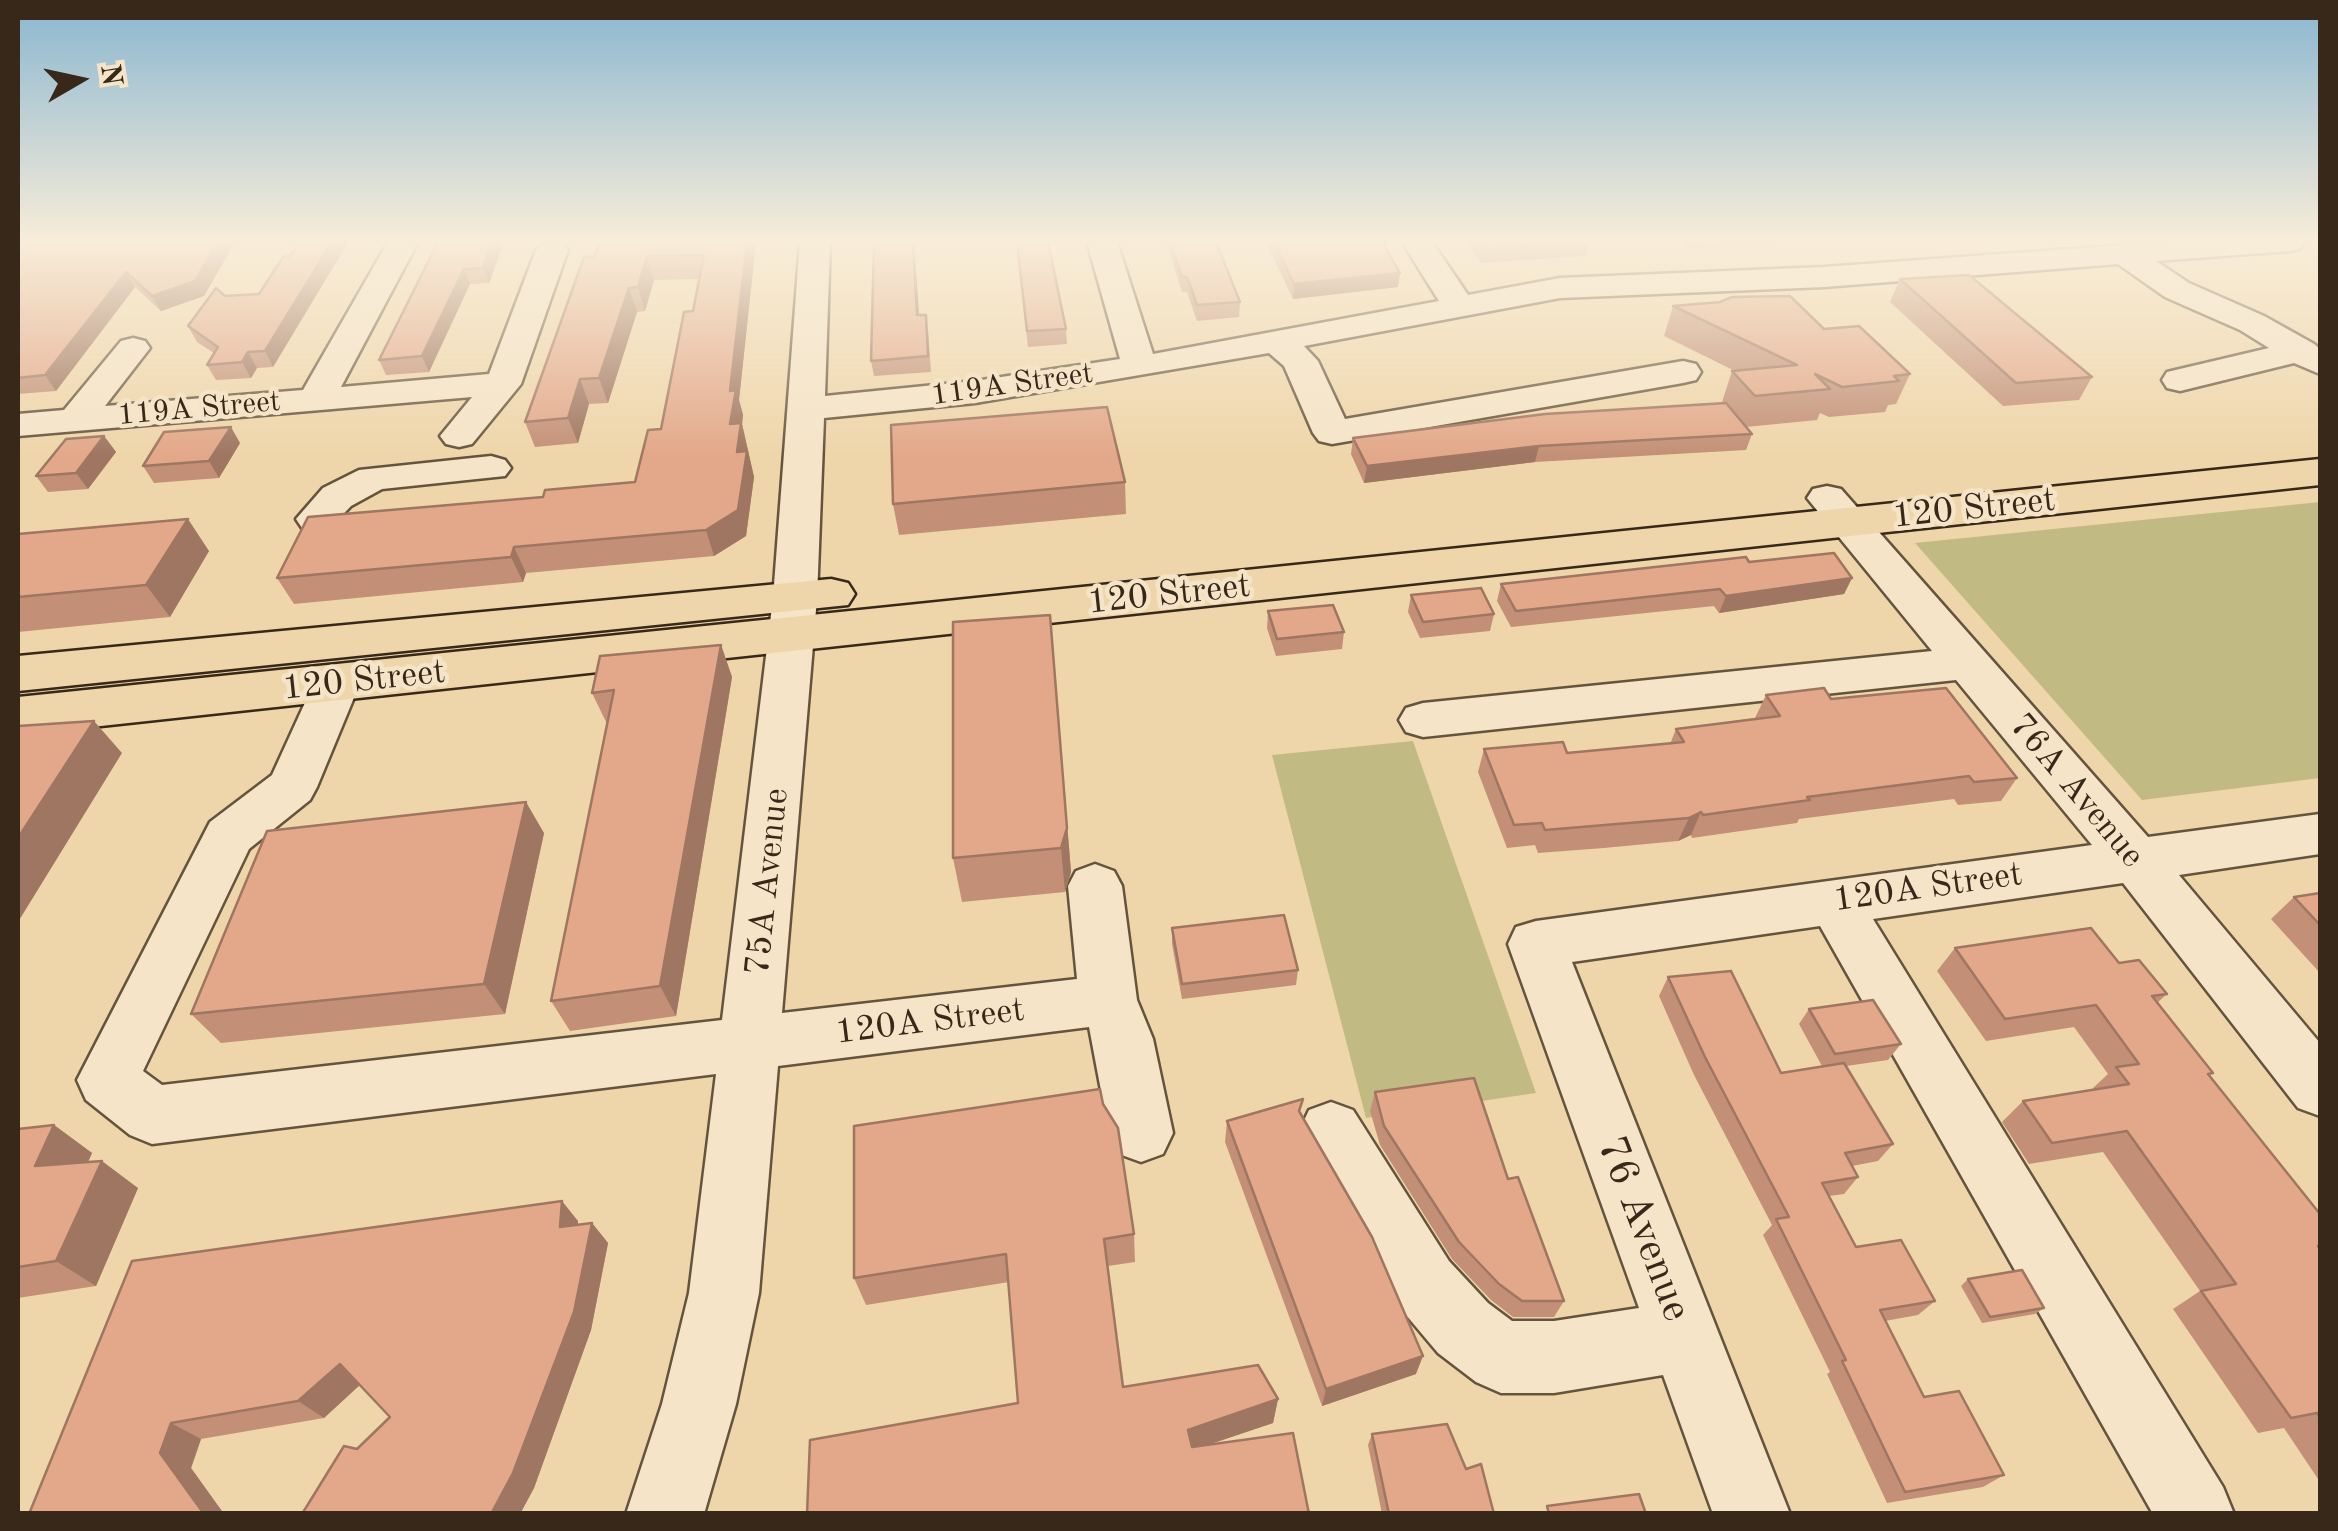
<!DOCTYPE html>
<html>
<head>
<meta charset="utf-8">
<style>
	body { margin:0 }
	#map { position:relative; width:2338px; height:1531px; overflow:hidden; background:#efd6aa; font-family:"Old Standard TT",serif }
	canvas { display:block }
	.frame { position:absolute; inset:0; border:20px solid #372819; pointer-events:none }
	.north { position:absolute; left:30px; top:30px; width:100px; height:100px; -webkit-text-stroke:8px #f5e4c8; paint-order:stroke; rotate:81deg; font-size:28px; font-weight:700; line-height:40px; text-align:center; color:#372819 }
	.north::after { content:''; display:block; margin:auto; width:35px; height:45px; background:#372819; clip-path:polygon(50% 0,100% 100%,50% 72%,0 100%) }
</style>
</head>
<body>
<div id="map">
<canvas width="2338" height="1531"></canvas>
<div class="frame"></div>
<div class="north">N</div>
</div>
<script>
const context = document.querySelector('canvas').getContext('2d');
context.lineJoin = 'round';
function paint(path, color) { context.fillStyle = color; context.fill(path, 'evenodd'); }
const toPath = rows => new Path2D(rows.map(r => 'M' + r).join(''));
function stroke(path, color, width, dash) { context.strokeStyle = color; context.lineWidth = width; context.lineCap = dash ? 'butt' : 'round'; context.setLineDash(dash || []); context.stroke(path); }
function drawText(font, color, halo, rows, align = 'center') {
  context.font = font + ' "Old Standard TT",serif'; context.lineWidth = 9; context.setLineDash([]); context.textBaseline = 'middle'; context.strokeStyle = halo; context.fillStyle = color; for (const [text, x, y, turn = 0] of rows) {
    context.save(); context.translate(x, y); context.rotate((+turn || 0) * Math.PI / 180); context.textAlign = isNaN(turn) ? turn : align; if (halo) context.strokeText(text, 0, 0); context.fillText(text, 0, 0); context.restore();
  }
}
const green = toPath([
	[2320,502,2320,778,2142,800,1915,543],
	[1413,741,1536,1093,1366,1118,1272,755]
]);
const minor = toPath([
	[388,242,418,242,341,387,489,374,536,250,547,242,563,243,568,250,521,384,472,444,459,447,446,444,440,436,472,397,18,436,18,414,64,410,121,341,133,338,145,341,150,348,105,406,303,390,388,242],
	[800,242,830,242,825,396,975,381,1120,359,1087,242,1117,242,1153,354,1439,301,1402,242,1432,242,1468,295,1560,278,1824,267,2166,242,2304,242,2300,249,2289,251,2156,261,2189,283,2264,316,2314,344,2320,349,2320,374,2294,363,2180,391,2167,388,2162,380,2167,372,2269,348,2240,330,2165,297,2118,264,1824,287,1560,298,1304,346,1318,361,1345,419,1683,361,1696,364,1701,372,1696,380,1683,383,1332,444,1319,441,1313,433,1284,366,1269,353,975,403,824,418,817,598,782,1013,1077,979,1068,886,1076,871,1095,864,1114,871,1122,886,1137,1000,1153,1039,1173,1133,1163,1154,1141,1162,1119,1154,1109,1133,1089,1027,778,1066,759,1293,736,1404,704,1514,626,1514,662,1404,689,1293,716,1074,152,1144,130,1135,86,1100,77,1080,210,822,272,775,314,683,320,672,337,667,354,672,360,683,317,787,310,800,249,849,143,1071,162,1085,722,1020,773,598,800,242],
	[491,456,505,460,511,468,505,476,382,489,351,506,330,528,316,531,302,528,296,519,323,488,359,470,491,456],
	[1827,486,1841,489,2148,837,2320,814,2320,854,2179,875,2320,1043,2320,1116,2298,1108,2123,883,1873,919,2223,1487,2234,1514,2153,1514,1820,926,1572,962,1790,1514,1713,1514,1663,1375,1554,1393,1501,1393,1476,1382,1438,1353,1401,1309,1299,1131,1309,1110,1331,1102,1353,1110,1449,1261,1488,1303,1512,1321,1554,1321,1639,1308,1508,944,1516,927,1536,921,2092,845,1956,680,1423,737,1406,732,1399,720,1406,708,1423,703,1932,651,1807,498,1813,489,1827,486]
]);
const major = toPath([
	[2320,459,2320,485,18,735,18,697,2320,459],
	[831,579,848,583,855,594,848,605,18,691,18,656,831,579]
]);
const wall = toPath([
	[18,242,235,242,204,296,161,311,135,287,56,391,18,394],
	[438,242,504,242,489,283,470,284,429,372,386,375,379,360],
	[599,242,756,242,739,400,743,415,742,424,754,477,746,536,714,556,526,573,523,582,294,604,277,578,543,497,635,482,661,429,693,311,700,279,654,280,645,311,637,312,608,403,589,404,578,443,535,447,525,422],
	[874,242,914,242,919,315,928,330,931,372,874,376,871,361],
	[1016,242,1066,329,1067,344,1028,347],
	[1166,242,1216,242,1240,302,1239,317,1197,321,1187,292,1182,292],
	[1266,242,1382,242,1400,273,1398,287,1293,299],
	[1467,242,1590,242,1586,256,1481,263],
	[1681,242,1783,242,1688,249],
	[347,244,273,367,257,368,251,378,216,380,207,365,214,353,197,342,188,326,225,296,259,294,290,256],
	[1900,279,2092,377,2079,400,2003,406,1890,302],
	[1673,306,1824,329,1910,374,1896,404,1888,405,1885,412,1829,417,1820,413,1817,420,1746,427,1752,434,1746,450,1535,462,1364,483,1351,454,1353,438,1723,403,1722,402,1732,371,1735,371,1664,336],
	[104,436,116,452,88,489,48,492,36,476],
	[240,443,219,478,154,483,143,466],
	[1125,482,1126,514,899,535,893,504],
	[18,534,209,551,170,617,18,632],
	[1749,562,1852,578,1844,594,1719,613,1714,606,1511,627,1497,601,1501,584],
	[1411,595,1494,614,1490,631,1420,638,1408,612],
	[1268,611,1344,632,1342,649,1276,656,1267,628],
	[1050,615,1071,872,1065,892,962,902,953,858],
	[721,645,732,677,676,1016,570,1031,551,1001,607,724,592,693],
	[1766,695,1831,699,2017,778,2001,801,1958,805,1954,799,1799,819,1797,823,1692,838,1691,835,1678,841,1604,848,1538,853,1535,845,1507,848,1478,772,1484,749,1567,753,1670,744,1676,729,1755,718],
	[544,833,505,1014,221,1043,191,1014],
	[2320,893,2320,973,2271,919,2294,897],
	[1172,928,1298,970,1296,985,1182,999,1172,944],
	[1955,948,2119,963,2167,994,2157,1003,2213,1073,2209,1076,2320,1214,2320,1482,2284,1428,2258,1433,2173,1309,2200,1291,2103,1152,2029,1164,2002,1122,2023,1101,2094,1090,2093,1088,2108,1074,2074,1027,1986,1041,1937,971],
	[1668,977,1781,1073,1822,1066,1799,1024,1809,1009,1901,1044,1888,1060,1846,1066,1893,1144,1878,1161,1852,1166,1858,1177,1844,1194,1829,1196,1856,1247,1935,1301,1918,1315,1885,1321,1924,1397,2004,1475,1983,1487,1887,1503,1827,1374,1830,1372,1763,1235,1772,1225,1694,1075,1659,996],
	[1375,1092,1508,1179,1564,1301,1554,1317,1513,1317,1491,1300,1452,1259,1380,1145,1370,1111],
	[1301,1114,1416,1374,1322,1406,1225,1142,1227,1121],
	[54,1125,92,1153,88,1162,138,1188,96,1286,18,1298,18,1129],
	[578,1221,578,1225,592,1223,608,1243,591,1330,534,1488,520,1514,302,1514,357,1449,390,1417,360,1385,324,1418,201,1439,191,1468,224,1514,29,1514,132,1261],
	[1134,1234,1135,1262,1108,1266,1123,1387,1278,1399,1273,1423,1210,1444,1309,1514,1018,1403,1009,1282,866,1305,854,1278],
	[1968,1279,2044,1308,2035,1314,1982,1323,1961,1286],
	[1372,1434,1466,1469,1494,1514,1382,1514,1368,1445]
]);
const shadedWall = toPath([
	[218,242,235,242,204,296,161,311,152,296],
	[332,242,346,242,347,244,273,367,265,351],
	[492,242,504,242,489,283,483,268],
	[747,242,756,242,739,400,743,415,742,424,754,477,746,536,714,556,706,530,730,424,730,391],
	[913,242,914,242,920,330,917,315],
	[647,256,654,280,645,311,638,287],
	[464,269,470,284,429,372,422,356],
	[126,272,135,287,56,391,45,375],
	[1400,273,1398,287,1293,299,1294,284],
	[629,288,637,312,608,403,599,378],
	[248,352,257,368,251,378,242,362],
	[580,379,589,404,578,443,568,418],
	[231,427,240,443,219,478,209,461],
	[104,436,116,452,88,489,76,473],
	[1539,446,1535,462,1364,483,1367,466],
	[188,519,209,551,170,617,146,585],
	[514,547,526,573,523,582,511,557],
	[1852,578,1844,594,1719,613,1726,596],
	[1050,615,1071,872,1065,892,1061,848],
	[721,645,732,677,676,1016,660,986],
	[94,721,122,753,18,922,18,838],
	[526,802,544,833,505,1014,484,984],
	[1701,812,1691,835,1678,841,1689,818],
	[54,1125,92,1153,74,1193,35,1166],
	[102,1161,138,1188,96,1286,56,1261],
	[562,1201,578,1221,577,1247,560,1227],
	[592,1223,608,1243,591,1330,534,1488,520,1514,491,1514],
	[1423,1356,1416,1374,1322,1406,1326,1389],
	[340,1364,364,1381,324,1418,298,1401],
	[1278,1399,1273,1423,1187,1452,1188,1430],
	[171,1423,201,1439,191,1468,224,1514,204,1514,160,1453]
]);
const building = toPath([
	[18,242,218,242,195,281,152,296,126,272,45,375,18,378,18,242],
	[300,242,332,242,265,351,248,352,242,362,207,365,218,347,188,326,216,288,225,296,259,294,283,257,290,256,300,242],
	[438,242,492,242,483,268,464,269,422,356,379,360,438,242],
	[599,242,747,242,730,391,736,390,730,424,741,423,737,452,747,451,738,510,706,530,514,547,511,557,277,578,308,517,543,497,545,490,635,482,648,430,661,429,684,312,693,311,704,255,647,256,638,287,629,288,599,378,580,379,568,418,525,422,584,257,594,257,599,242],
	[874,242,913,242,917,315,926,315,928,356,871,361,874,242],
	[1017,242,1048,242,1066,329,1027,331,1017,242],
	[1170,242,1216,242,1240,302,1197,305,1187,277,1182,277,1170,242],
	[1274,242,1382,242,1400,273,1294,284,1274,242],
	[1479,242,1587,242,1483,249,1479,242],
	[1969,275,2092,377,2016,383,1900,279,1969,275],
	[1790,296,1824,329,1859,326,1910,374,1894,376,1899,381,1842,387,1815,374,1830,389,1755,396,1732,371,1797,365,1673,306,1720,302,1732,297,1790,296],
	[1726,403,1752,434,1539,446,1367,466,1353,438,1545,414,1726,403],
	[1107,407,1125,482,893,504,891,425,1107,407],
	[231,427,209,461,143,466,164,432,231,427],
	[104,436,76,473,36,476,66,439,104,436],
	[188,519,146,585,18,597,18,534,188,519],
	[1834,553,1852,578,1726,596,1720,589,1516,611,1501,584,1746,557,1749,562,1834,553],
	[1481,588,1494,614,1423,622,1411,595,1481,588],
	[1333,605,1344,632,1277,639,1268,611,1333,605],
	[1050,615,1067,828,1061,848,953,858,953,622,1050,615],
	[721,645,660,986,551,1001,614,690,592,693,600,656,721,645],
	[1824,688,1831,699,1946,688,2017,778,1974,782,1969,776,1807,797,1810,800,1703,815,1701,812,1689,818,1545,830,1542,823,1514,825,1484,749,1563,742,1567,753,1684,742,1676,729,1780,716,1766,695,1824,688],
	[94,721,18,838,18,726,94,721],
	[526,802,484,984,191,1014,267,831,526,802],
	[2320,893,2320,925,2294,897,2320,893],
	[1284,915,1298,970,1182,984,1172,928,1284,915],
	[2091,928,2119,963,2139,960,2167,994,2152,996,2213,1073,2208,1074,2320,1214,2320,1246,2318,1246,2320,1249,2320,1418,2317,1413,2291,1418,2201,1291,2236,1284,2127,1131,2052,1143,2023,1101,2129,1084,2116,1067,2139,1064,2096,1005,2005,1019,1955,948,2091,928],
	[1731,971,1781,1073,1844,1063,1893,1144,1845,1153,1858,1177,1822,1183,1856,1247,1901,1240,1935,1301,1880,1310,1924,1397,1959,1391,2004,1475,1905,1492,1842,1361,1846,1360,1776,1219,1789,1217,1705,1057,1668,977,1731,971],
	[1873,1000,1901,1044,1835,1054,1809,1009,1873,1000],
	[1474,1078,1508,1179,1518,1177,1564,1301,1522,1301,1499,1284,1459,1242,1384,1126,1375,1092,1474,1078],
	[1100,1089,1103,1104,1118,1128,1134,1234,1104,1239,1123,1387,1258,1365,1278,1399,1188,1430,1192,1447,1293,1433,1309,1514,807,1514,810,1440,1018,1403,1006,1254,854,1278,854,1126,1100,1089],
	[1303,1099,1299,1111,1372,1237,1423,1356,1326,1389,1227,1121,1303,1099],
	[54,1125,35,1166,102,1161,56,1261,18,1267,18,1129,54,1125],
	[562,1201,560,1227,592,1223,574,1312,513,1473,491,1514,302,1514,344,1446,357,1449,390,1417,340,1364,298,1401,171,1423,160,1453,204,1514,29,1514,132,1261,562,1201],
	[2022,1270,2044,1308,1990,1317,1968,1279,2022,1270],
	[1447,1424,1466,1469,1481,1464,1494,1514,1389,1514,1372,1434,1447,1424],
	[1639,1494,1646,1514,1549,1514,1547,1506,1639,1494]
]);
const farStreetnames = [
	["119A Street",1012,385,-8],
	["119A Street",199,409,-5]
];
const streetNames = [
	["120 Street",1974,509,-6],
	["120 Street",1169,595,-6],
	["120 Street",364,681,-6],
	["76A Avenue",2076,791,50],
	["75A Avenue",768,882,-84],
	["120A Street",1928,888,-8],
	["120A Street",930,1022,-7]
];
const nearStreetnames = [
	["76 Avenue",1643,1229,69]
];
paint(green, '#c1bb83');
stroke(minor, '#65543d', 5);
stroke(major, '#372819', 5);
paint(minor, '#f5e4c8');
paint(major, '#efd6aa');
paint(wall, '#c39077');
paint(shadedWall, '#9f7661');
paint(building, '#e3a88a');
stroke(building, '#9f7661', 2.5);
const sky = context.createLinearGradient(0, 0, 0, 456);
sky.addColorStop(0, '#89b6d0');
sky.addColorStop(0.53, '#f8edd9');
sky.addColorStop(1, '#f8edd900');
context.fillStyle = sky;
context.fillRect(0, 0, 2338, 456);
drawText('30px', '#372819', '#f5e4c8', farStreetnames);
drawText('35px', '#372819', '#f5e4c8', streetNames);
drawText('42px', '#372819', '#f5e4c8', nearStreetnames);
</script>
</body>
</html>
